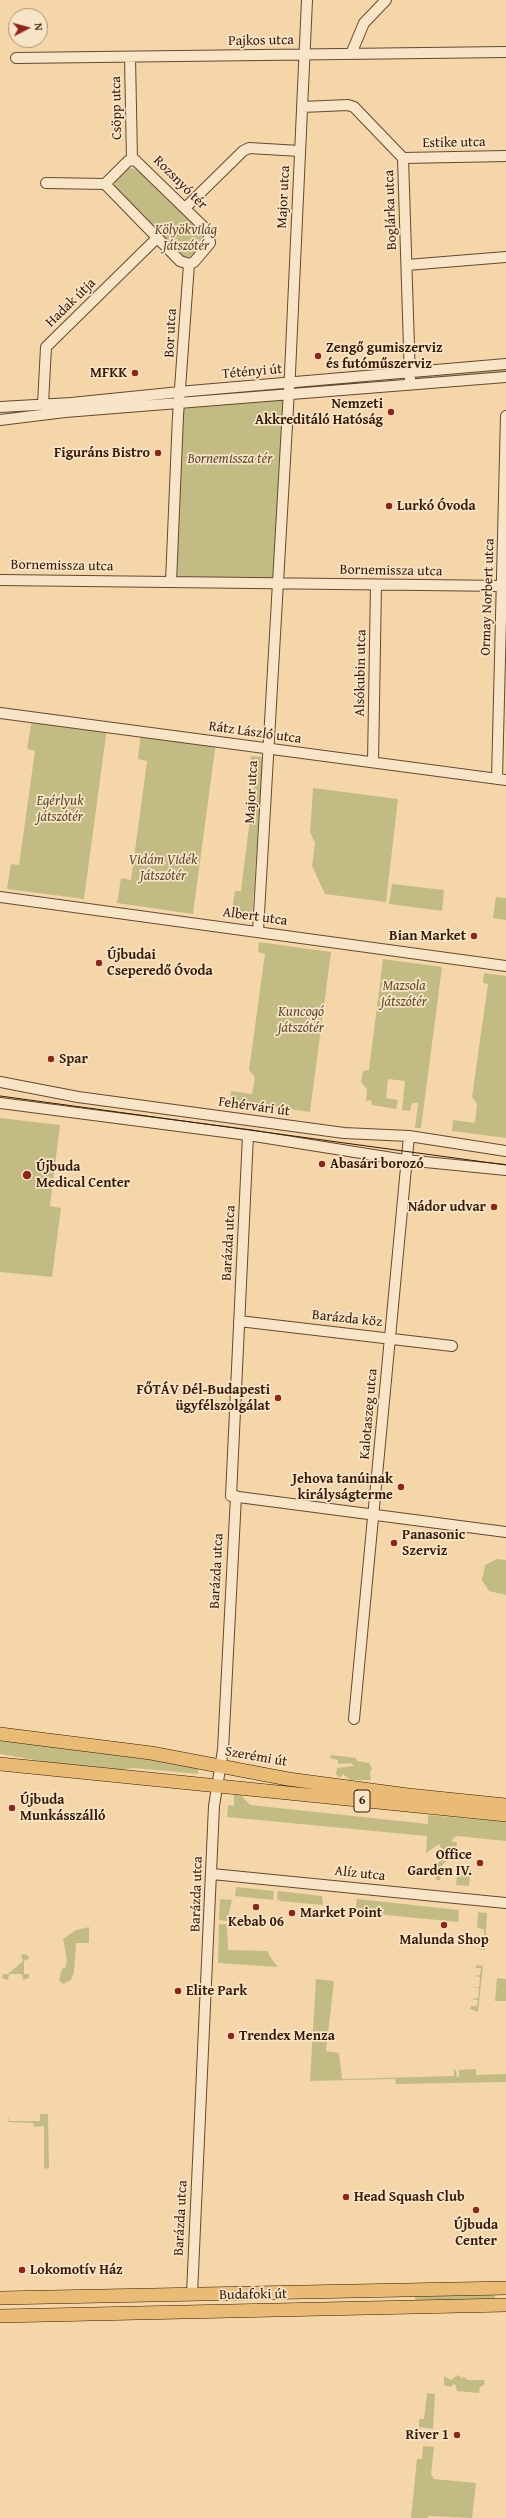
<!DOCTYPE html>
<html>
<head>
<meta charset="utf-8">
<style>
	body { margin:0 }
	#map { position:relative; width:506px; height:2518px; overflow:hidden; background:#f4d6a9; font-family:"Gentium Book Plus",serif }
	canvas { display:block }
	.north { position:absolute; left:8px; top:8px; width:40px; height:40px; box-sizing:border-box; background:#f8e4c7; border:1px solid #aa937a; border-radius:50%; rotate:84deg; font-size:11px; font-weight:700; line-height:16px; text-align:center; color:#351a06 }
	.north::after { content:''; display:block; margin:auto; width:14px; height:18px; background:#8f2418; clip-path:polygon(50% 0,100% 100%,50% 72%,0 100%) }
</style>
</head>
<body>
<div id="map">
<canvas width="506" height="2518"></canvas>
<div class="north">N</div>
</div>
<script>
const context = document.querySelector('canvas').getContext('2d');
context.lineJoin = 'round';
function paint(path, color) { context.fillStyle = color; context.fill(path, 'evenodd'); }
const toPath = rows => new Path2D(rows.map(r => 'M' + r).join(''));
function stroke(path, color, width, dash) { context.strokeStyle = color; context.lineWidth = width; context.lineCap = dash ? 'butt' : 'round'; context.setLineDash(dash || []); context.stroke(path); }
function drawText(font, color, halo, rows, align = 'center') {
  context.font = font + ' "Gentium Book Plus",serif'; context.lineWidth = 3.5; context.setLineDash([]); context.textBaseline = 'middle'; context.strokeStyle = halo; context.fillStyle = color; for (const [text, x, y, turn = 0] of rows) {
    context.save(); context.translate(x, y); context.rotate((+turn || 0) * Math.PI / 180); context.textAlign = isNaN(turn) ? turn : align; if (halo) context.strokeText(text, 0, 0); context.fillText(text, 0, 0); context.restore();
  }
}
const green = toPath([
	[127,168,138,169,200,230,205,240,204,246,192,258,181,256,115,190,115,181],
	[506,368,506,372,414,379,415,377],
	[394,379,392,382,292,390,292,386],
	[287,395,276,584,171,582,179,404],
	[32,718,107,728,84,899,7,889,11,864,19,865,35,751,27,749],
	[141,732,216,742,193,914,117,903,121,878,131,880,147,761,138,759],
	[251,756,263,757,252,918,231,915,235,891,241,891,255,778,249,777],
	[313,788,398,799,386,902,325,894,312,866,315,843,310,832],
	[392,884,444,890,442,911,389,904],
	[496,897,506,898,506,920,493,918],
	[259,942,331,952,310,1112,230,1101,231,1091,252,1094,255,1077,249,1070,265,954,258,952],
	[383,959,442,967,421,1128,415,1128,418,1103,412,1103,410,1111,402,1110,405,1081,388,1079,386,1098,398,1100,396,1109,372,1105,371,1100,366,1101,367,1089,361,1082,363,1071,369,1070],
	[484,973,506,976,506,1138,452,1131,453,1120,475,1123,477,1104,472,1097,488,984,483,983],
	[0,1118,60,1125,50,1206,61,1208,52,1277,0,1272],
	[497,1559,506,1560,506,1595,489,1591,482,1580,485,1565],
	[0,1741,139,1757,198,1767,198,1774,134,1768,114,1770,77,1767,0,1754],
	[331,1755,356,1758,357,1761,369,1763,372,1769,370,1772,371,1780,350,1780,343,1774,340,1778,336,1774,337,1768,354,1766,351,1763,338,1764,338,1760,330,1758],
	[234,1794,240,1794,250,1805,428,1824,428,1815,506,1822,506,1841,457,1836,453,1838,452,1842,457,1842,455,1859,445,1862,441,1867,440,1880,436,1880,438,1863,444,1855,439,1844,426,1853,427,1836,227,1817,228,1805,234,1806],
	[458,1868,471,1870,469,1886,456,1885],
	[236,1887,274,1891,273,1900,235,1896],
	[278,1891,322,1896,323,1905,280,1901,277,1898],
	[220,1899,232,1900,227,1921,219,1920],
	[357,1899,459,1910,458,1922,355,1912],
	[478,1912,487,1913,485,1950,477,1949,483,1948,484,1938,478,1936,484,1936,484,1930,477,1927],
	[219,1924,227,1924,228,1950,268,1951,270,1957,278,1967,218,1963],
	[89,1927,89,1943,76,1943,74,1972,71,1980,63,1984,59,1980,62,1969,66,1967,67,1960,63,1939,76,1930],
	[26,1954,30,1958,24,1961,24,1974,29,1974,29,1978,23,1980,22,1974,9,1974,8,1980,2,1978,3,1974,8,1974,23,1961,21,1955],
	[477,1965,483,1966,478,2012,470,2009,471,2006,477,2006,478,2000,471,1999,478,1998,479,1988,473,1987,479,1987,480,1977,474,1976,480,1975,481,1968,475,1968],
	[497,1978,506,1979,506,2001,495,2001],
	[316,1979,334,1981,326,2051,339,2053,342,2079,454,2076,454,2070,456,2070,457,2077,459,2077,459,2070,476,2069,476,2075,506,2074,506,2082,396,2084,395,2079,310,2081],
	[40,2114,48,2114,49,2168,44,2169,44,2126,34,2127,33,2123,8,2122,9,2115,9,2121,40,2121],
	[492,2294,495,2295,495,2299,415,2301,415,2295],
	[458,2375,463,2379,463,2376,468,2380,484,2380,485,2384,480,2387,479,2393,457,2391,455,2384,450,2387,444,2385,444,2376,451,2380],
	[427,2393,435,2394,433,2429,419,2427,419,2419,424,2419],
	[423,2446,434,2447,431,2474,434,2479,476,2483,472,2518,428,2516,428,2518,411,2518,417,2459,422,2459]
]);
const minor = toPath([
	[351,54,364,23,386,0],
	[130,57,132,160],
	[16,58,506,52],
	[302,107,348,105,354,107,403,158,410,379],
	[403,158,506,156],
	[135,160,208,231,210,243,194,262,189,264,180,261,105,184,128,161,135,160],
	[46,183,105,184],
	[186,207,243,151,249,148,300,151],
	[407,265,506,257],
	[43,404,46,347,157,238],
	[0,407,71,403,190,391,506,364],
	[0,420,65,412,506,377],
	[0,580,506,586],
	[171,582,178,416,189,264],
	[0,713,506,780],
	[373,762,376,585],
	[497,779,506,416],
	[0,897,506,966],
	[258,931,290,373,307,0],
	[0,1082,78,1097,344,1133,409,1136,506,1151],
	[0,1103,248,1135,405,1160,506,1170],
	[248,1135,231,1496,506,1532],
	[239,1321,452,1346],
	[354,1719,409,1136],
	[212,1874,506,1903],
	[192,2294,214,1806,223,1750,236,1496]
]);
const major = toPath([
	[0,1734,151,1753,288,1779,408,1795,506,1805],
	[0,1764,506,1815],
	[0,2298,506,2288],
	[0,2316,506,2305]
]);
const tram = toPath([
	[0,1096,506,1165]
]);
const markers = [
	[318,356,4,"#8f2418"],
	[135,373,4,"#8f2418"],
	[391,412,4,"#8f2418"],
	[158,453,4,"#8f2418"],
	[389,506,4,"#8f2418"],
	[474,936,4,"#8f2418"],
	[99,963,4,"#8f2418"],
	[51,1059,4,"#8f2418"],
	[322,1164,4,"#8f2418"],
	[27,1175,5,"#8f2418"],
	[494,1207,4,"#8f2418"],
	[278,1398,4,"#8f2418"],
	[401,1487,4,"#8f2418"],
	[394,1543,4,"#8f2418"],
	[12,1808,4,"#8f2418"],
	[480,1863,4,"#8f2418"],
	[256,1907,4,"#8f2418"],
	[292,1913,4,"#8f2418"],
	[444,1925,4,"#8f2418"],
	[178,1991,4,"#8f2418"],
	[231,2036,4,"#8f2418"],
	[346,2197,4,"#8f2418"],
	[476,2210,4,"#8f2418"],
	[22,2270,4,"#8f2418"],
	[457,2435,4,"#8f2418"]
];
const shields = [
	[362,1801,16]
];
const shieldNames = [
	["6",362,1801]
];
const streetNames = [
	["Pajkos utca",261,41,-1],
	["Csöpp utca",117,108,-91],
	["Estike utca",454,143,-1],
	["Rozsnyó tér",180,183,45],
	["Major utca",284,197,-87],
	["Boglárka utca",391,210,-92],
	["Hadak útja",71,303,-44],
	["Bor utca",171,333,-87],
	["Tétényi út",252,372,-5],
	["Bornemissza utca",62,566,1],
	["Bornemissza utca",391,571,1],
	["Ormay Norbert utca",488,597,-88],
	["Alsókubin utca",361,673,-89],
	["Rátz László utca",255,733,8],
	["Major utca",252,792,-87],
	["Albert utca",255,917,8],
	["Fehérvári út",254,1107,8],
	["Barázda utca",229,1243,-87],
	["Barázda köz",347,1319,6],
	["Kalotaszeg utca",369,1414,-85],
	["Barázda utca",217,1571,-87],
	["Szerémi út",256,1757,10],
	["Alíz utca",360,1874,6],
	["Barázda utca",197,1894,-88],
	["Barázda utca",181,2218,-87],
	["Budafoki út",253,2295,-1]
];
const parkNames = [
	["Kölyökvilág",186,230],
	["Játszótér",186,246],
	["Bornemissza tér",230,459],
	["Egérlyuk",60,801],
	["játszótér",60,817],
	["Vidám Vidék",163,860],
	["Játszótér",163,876],
	["Mazsola",404,986],
	["játszótér",404,1002],
	["Kuncogó",301,1012],
	["játszótér",301,1028]
];
const poiNames = [
	["Zengő gumiszerviz",326,348],
	["és futóműszerviz",326,364],
	["MFKK",127,373,"right"],
	["Nemzeti",383,404,"right"],
	["Akkreditáló Hatóság",383,420,"right"],
	["Figuráns Bistro",150,453,"right"],
	["Lurkó Óvoda",397,506],
	["Bian Market",466,936,"right"],
	["Újbudai",107,955],
	["Cseperedő Óvoda",107,971],
	["Spar",59,1059],
	["Abasári borozó",330,1164],
	["Újbuda",36,1167],
	["Medical Center",36,1183],
	["Nádor udvar",486,1207,"right"],
	["FŐTÁV Dél-Budapesti",270,1390,"right"],
	["ügyfélszolgálat",270,1406,"right"],
	["Jehova tanúinak",393,1479,"right"],
	["királyságterme",393,1495,"right"],
	["Panasonic",402,1535],
	["Szerviz",402,1551],
	["Újbuda",20,1800],
	["Munkásszálló",20,1816],
	["Office",472,1855,"right"],
	["Garden IV.",472,1871,"right"],
	["Market Point",300,1913],
	["Kebab 06",256,1922,"center"],
	["Malunda Shop",444,1940,"center"],
	["Elite Park",186,1991],
	["Trendex Menza",239,2036],
	["Head Squash Club",354,2197],
	["Újbuda",476,2225,"center"],
	["Center",476,2241,"center"],
	["Lokomotív Ház",30,2270],
	["River 1",449,2435,"right"]
];
paint(green, '#c2bc84');
stroke(minor, '#65492f', 12);
stroke(major, '#351a06', 14);
stroke(minor, '#f8e4c7', 10);
stroke(major, '#eabb74', 13);
stroke(tram, '#351a06', 1);
for (const [x, y, r, color] of markers) { const dot = new Path2D(); dot.arc(x, y, r, 0, 2 * Math.PI); context.fillStyle = color; context.fill(dot); stroke(dot, '#f8e4c7', 1.5); }
for (const [x, y, w] of shields) { const box = new Path2D(); box.roundRect(x - w / 2, y - 11, w, 22, 3); context.fillStyle = '#f8e4c7'; context.fill(box); stroke(box, '#351a06', 1); }
drawText('bold 13px', '#351a06', null, shieldNames);
drawText('14px', '#351a06', '#f8e4c7', streetNames);
drawText('italic 14px', '#5f4b2c', '#f8e4c7', parkNames);
drawText('bold 14px', '#351a06', '#f8e4c7', poiNames, 'left');
</script>
</body>
</html>
